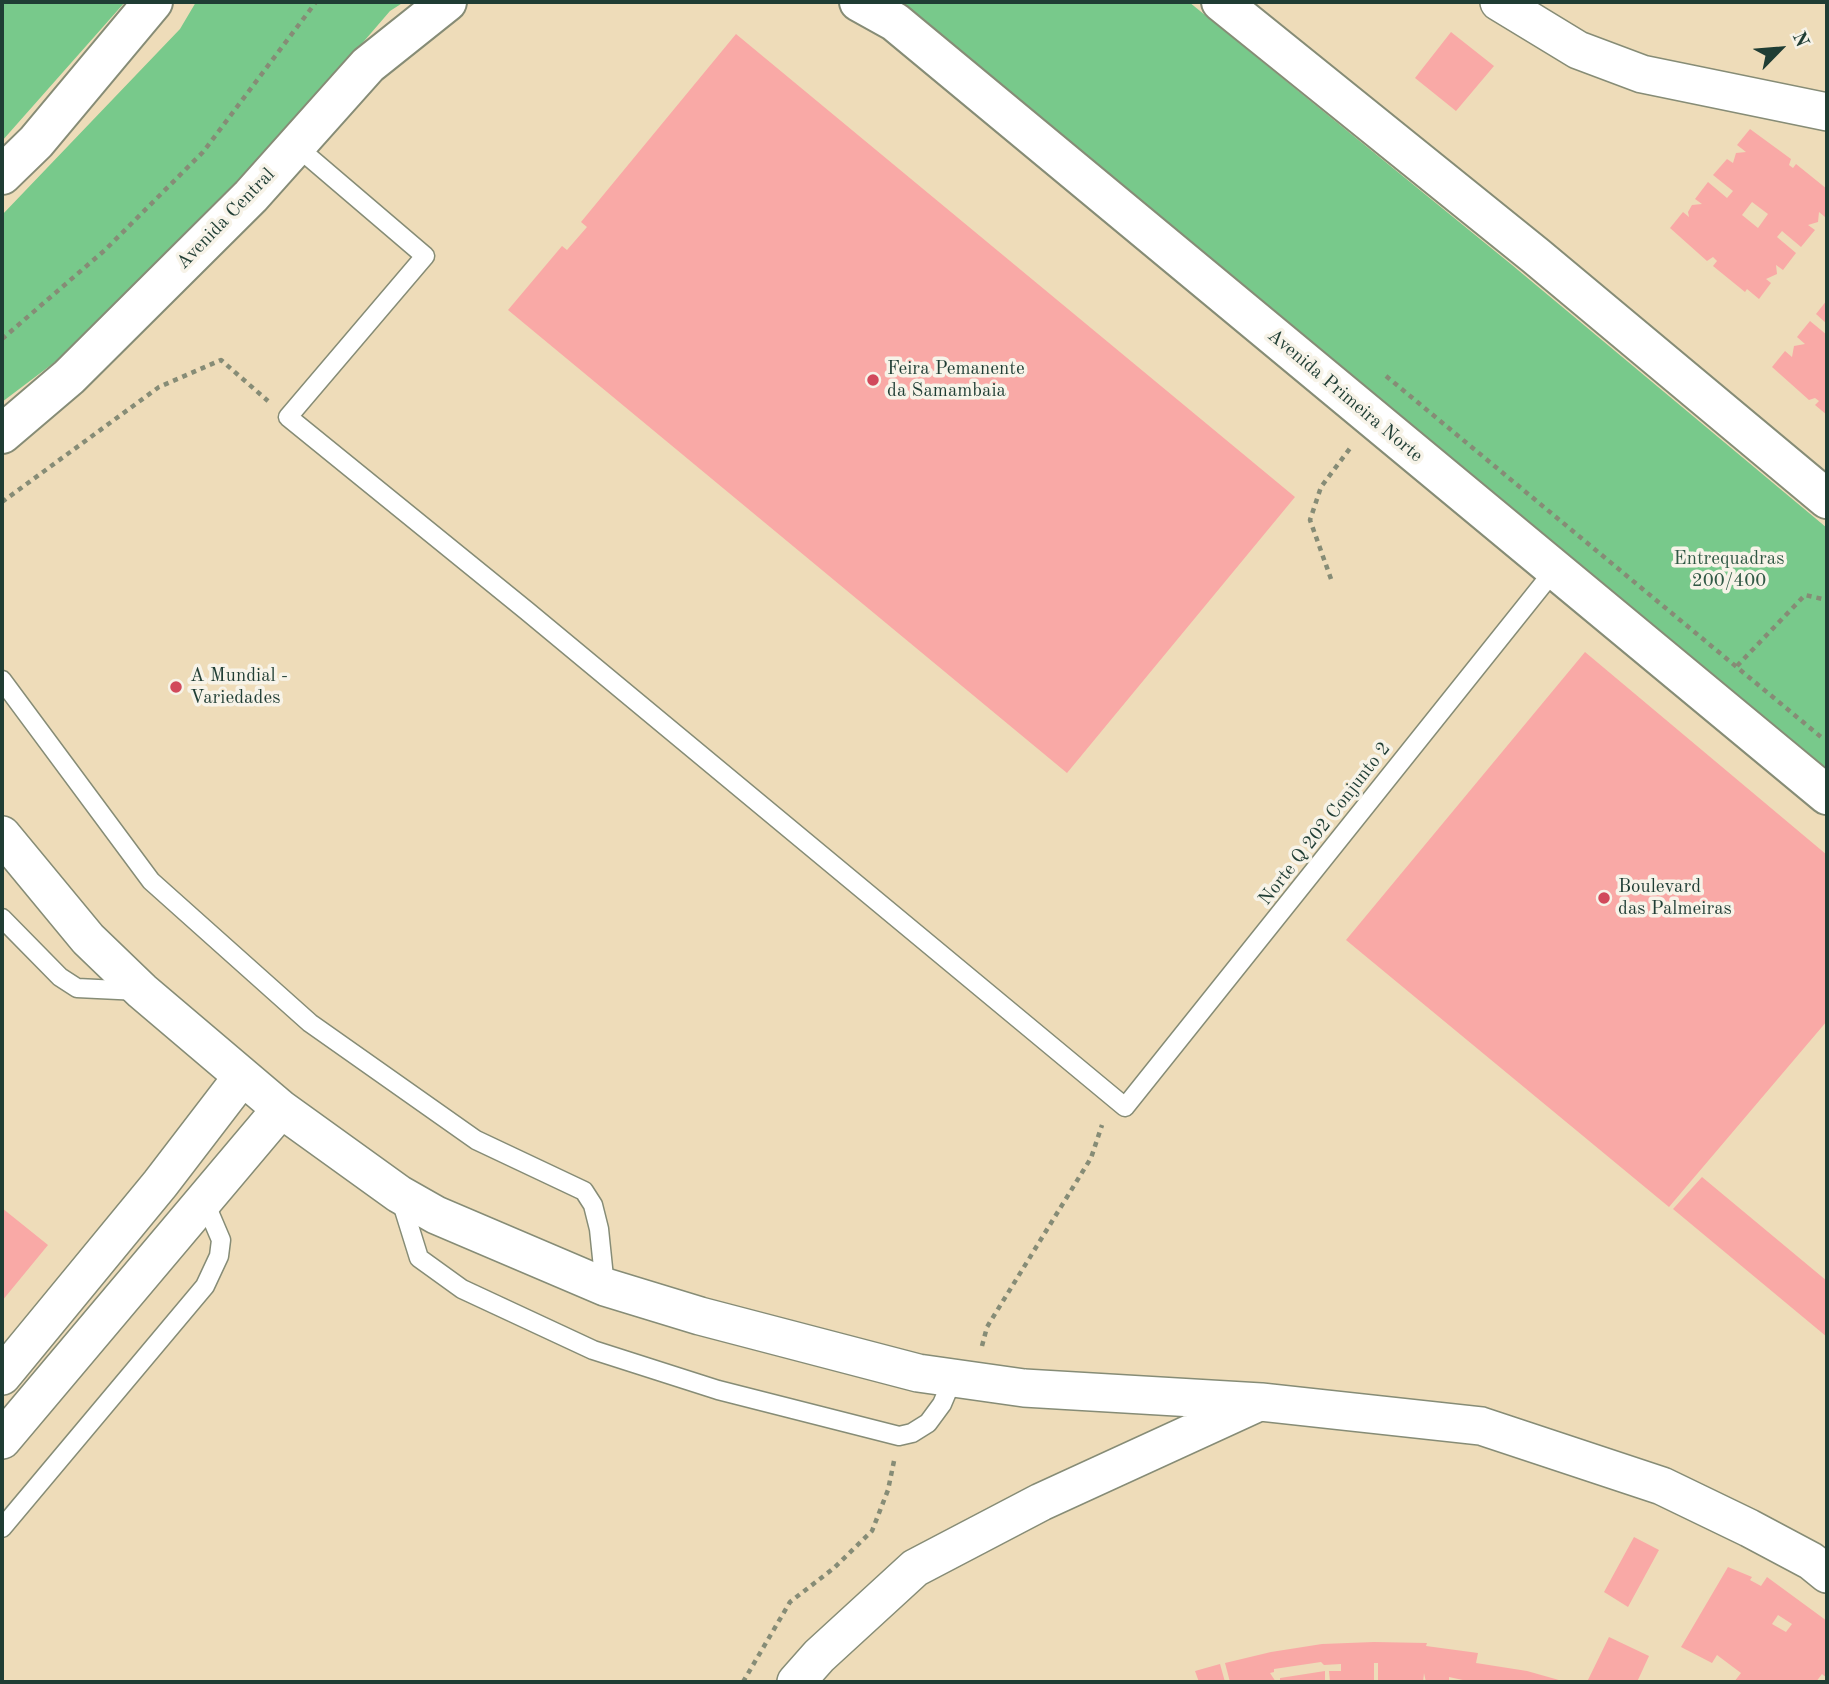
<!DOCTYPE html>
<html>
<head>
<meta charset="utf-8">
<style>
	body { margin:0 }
	#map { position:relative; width:1829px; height:1684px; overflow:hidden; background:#eedcb9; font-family:"Old Standard TT",serif }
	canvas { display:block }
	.frame { position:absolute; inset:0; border:4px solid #1f3d34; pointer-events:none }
	.north { position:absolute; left:1745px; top:14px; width:70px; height:70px; -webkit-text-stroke:5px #f7f3e8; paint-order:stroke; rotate:65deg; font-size:19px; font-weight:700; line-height:28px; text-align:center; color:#1f3d34 }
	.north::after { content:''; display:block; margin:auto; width:24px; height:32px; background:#1f3d34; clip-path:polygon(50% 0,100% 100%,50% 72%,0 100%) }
</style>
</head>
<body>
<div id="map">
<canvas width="1829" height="1684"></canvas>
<div class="frame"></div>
<div class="north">N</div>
</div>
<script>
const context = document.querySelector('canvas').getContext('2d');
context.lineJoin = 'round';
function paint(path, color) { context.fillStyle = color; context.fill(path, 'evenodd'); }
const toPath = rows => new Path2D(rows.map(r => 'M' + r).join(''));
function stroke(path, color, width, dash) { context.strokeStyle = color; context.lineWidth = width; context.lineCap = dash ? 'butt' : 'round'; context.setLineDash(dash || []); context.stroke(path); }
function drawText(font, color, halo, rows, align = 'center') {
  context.font = font + ' "Old Standard TT",serif'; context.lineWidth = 7; context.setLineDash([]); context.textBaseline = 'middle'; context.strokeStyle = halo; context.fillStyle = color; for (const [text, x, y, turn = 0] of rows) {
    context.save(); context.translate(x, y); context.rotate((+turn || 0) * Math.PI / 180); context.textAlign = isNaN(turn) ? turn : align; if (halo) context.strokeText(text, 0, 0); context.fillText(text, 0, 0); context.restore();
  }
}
const green = toPath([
	[2,2,125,2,2,141],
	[196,2,404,2,390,11,149,291,2,402,2,215,180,29],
	[889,2,1189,2,1512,265,1827,528,1827,777]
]);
const building = toPath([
	[1451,32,1494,66,1456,111,1415,78],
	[736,34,1295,497,1067,773,508,310,562,246,567,250,587,227,581,222],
	[1750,129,1791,159,1789,165,1793,168,1796,164,1827,189,1827,215,1825,217,1819,212,1818,222,1808,225,1815,230,1801,247,1782,231,1777,237,1796,253,1783,270,1776,265,1777,274,1766,279,1771,283,1759,299,1747,289,1745,292,1713,266,1717,261,1713,257,1707,261,1670,228,1683,212,1689,217,1688,212,1692,205,1702,204,1695,199,1708,182,1727,198,1733,191,1713,175,1727,159,1733,163,1736,153,1746,152,1737,145],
	[1752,202,1768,214,1758,228,1742,215],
	[1827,300,1827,324,1816,314],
	[1810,321,1827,335,1827,415,1815,405,1819,401,1815,398,1809,400,1772,367,1785,351,1792,357,1794,346,1805,344,1797,337],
	[1585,652,1827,855,1827,1021,1669,1207,1346,940],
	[1702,1177,1827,1281,1827,1337,1673,1209],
	[2,1208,48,1245,2,1301],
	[1634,1537,1659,1550,1628,1607,1604,1592],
	[1728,1567,1752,1577,1750,1580,1761,1586,1767,1577,1827,1621,1827,1678,1822,1674,1816,1682,1734,1682,1741,1673,1717,1655,1712,1663,1681,1647],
	[1778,1615,1792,1624,1786,1632,1772,1624],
	[1609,1637,1649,1656,1637,1682,1587,1682],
	[1374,1642,1427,1643,1426,1646,1478,1653,1476,1663,1527,1671,1566,1682,1472,1682,1449,1677,1449,1682,1426,1682,1424,1673,1423,1682,1378,1682,1378,1663,1374,1663,1374,1682,1330,1682,1329,1671,1341,1671,1341,1664,1324,1665,1321,1662,1274,1669,1274,1672,1270,1673,1276,1682,1230,1682,1225,1663,1271,1652,1322,1644],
	[1220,1664,1225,1682,1199,1682,1195,1671],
	[1325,1671,1325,1682,1280,1682,1280,1678]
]);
const path = toPath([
	[2,339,105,250,203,152,316,2],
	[1386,376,1821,737],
	[2,502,159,387,221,360,268,401],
	[1331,579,1310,520,1321,487,1351,447],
	[1737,666,1805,595,1827,600],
	[982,1346,987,1327,1091,1158,1102,1125],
	[743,1682,790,1602,834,1568,872,1531,888,1490,894,1461]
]);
const service = toPath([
	[295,145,425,256,288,417,527,611,1125,1107,1556,568],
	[2,680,151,881,310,1023,476,1140,584,1191,593,1205,599,1229,605,1287],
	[2,918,60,977,77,988,139,991],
	[400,1197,419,1258,462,1289,593,1350,718,1390,899,1436,912,1433,928,1423,942,1404,953,1378],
	[2,1528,205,1286,219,1256,221,1240,204,1200]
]);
const minor = toPath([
	[1499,2,1578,50,1642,74,1827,112],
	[2,835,88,939,142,991,281,1109,399,1194,436,1215,605,1287,700,1316,918,1373,1024,1388,1261,1402,1481,1426,1662,1486,1749,1528,1811,1561,1827,1574],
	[2,1376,160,1184,242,1077],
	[2,1440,281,1109],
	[796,1682,819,1656,915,1568,1041,1502,1257,1403]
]);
const secondary = toPath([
	[859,2,895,22,1827,795],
	[1221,2,1536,256,1827,499]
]);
const primary = toPath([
	[2,175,36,142,153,2],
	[2,434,69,377,251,196,368,65,447,2]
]);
const markers = [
	[873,380,7,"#d1495b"],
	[176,687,7,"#d1495b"],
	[1604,898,7,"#d1495b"]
];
const streetNames = [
	["Avenida Central",226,219,-46],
	["Avenida Primeira Norte",1345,396,40],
	["Norte Q 202 Conjunto 2",1325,824,-52]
];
const poiNames = [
	["Feira Pemanente",887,369],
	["da Samambaia",887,391],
	["A Mundial -",190,676],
	["Variedades",190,698],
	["Boulevard",1618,887],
	["das Palmeiras",1618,909]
];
const parkNames = [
	["Entrequadras",1729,559],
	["200/400",1729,581]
];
paint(green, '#78c98b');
paint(building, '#f9a9a6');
stroke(service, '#868c76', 21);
stroke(minor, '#868c76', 40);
stroke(secondary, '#868c76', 42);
stroke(primary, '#868c76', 42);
stroke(path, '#868c76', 4.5, [5, 5]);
stroke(service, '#fff', 18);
stroke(minor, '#fff', 37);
stroke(secondary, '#fff', 38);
stroke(primary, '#fff', 38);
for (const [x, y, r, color] of markers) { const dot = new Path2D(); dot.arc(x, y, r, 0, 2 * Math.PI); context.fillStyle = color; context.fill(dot); stroke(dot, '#f7f3e8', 2.5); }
drawText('19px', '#1f3d34', '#f7f3e8', streetNames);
drawText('19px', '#1f3d34', '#f7f3e8', poiNames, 'left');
drawText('19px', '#315945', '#f7f3e8', parkNames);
</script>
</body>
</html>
